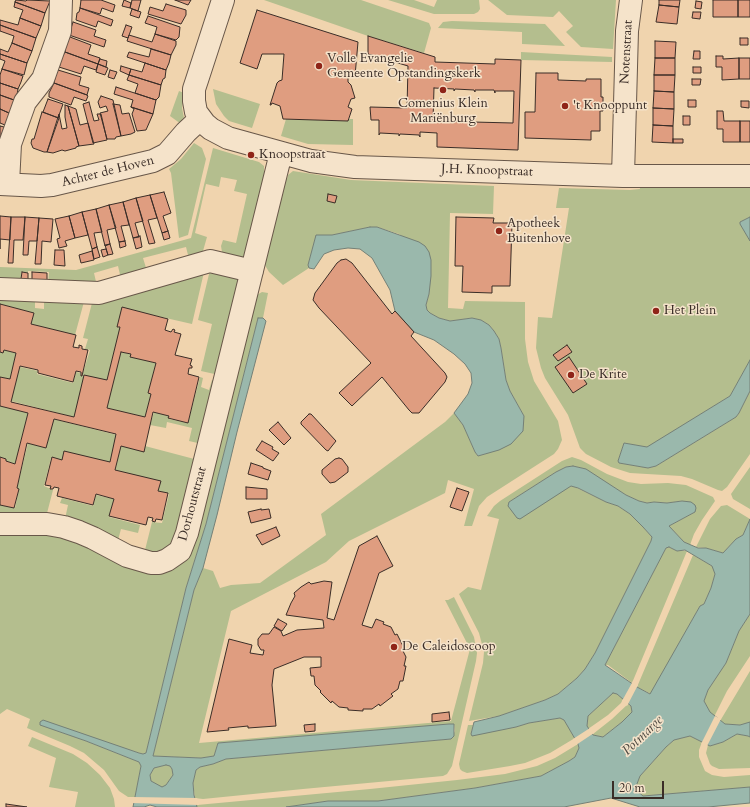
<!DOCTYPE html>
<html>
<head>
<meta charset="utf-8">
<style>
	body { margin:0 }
	#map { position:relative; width:750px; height:807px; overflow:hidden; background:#f0d4ae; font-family:Cardo,serif }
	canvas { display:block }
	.scale { position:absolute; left:612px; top:781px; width:52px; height:18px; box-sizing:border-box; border:2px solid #3a2d27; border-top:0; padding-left:5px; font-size:12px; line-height:14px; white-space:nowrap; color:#3a2d27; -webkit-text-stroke:3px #f5e3ca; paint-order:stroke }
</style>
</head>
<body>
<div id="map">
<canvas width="750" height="807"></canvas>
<div class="scale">20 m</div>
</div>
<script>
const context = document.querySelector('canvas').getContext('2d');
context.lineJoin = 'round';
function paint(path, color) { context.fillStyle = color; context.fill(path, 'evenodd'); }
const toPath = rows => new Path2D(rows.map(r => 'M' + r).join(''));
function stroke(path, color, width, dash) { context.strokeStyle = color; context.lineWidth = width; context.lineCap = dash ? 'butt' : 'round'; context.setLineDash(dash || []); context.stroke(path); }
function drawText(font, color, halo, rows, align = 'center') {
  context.font = font + ' Cardo,serif'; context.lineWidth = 3; context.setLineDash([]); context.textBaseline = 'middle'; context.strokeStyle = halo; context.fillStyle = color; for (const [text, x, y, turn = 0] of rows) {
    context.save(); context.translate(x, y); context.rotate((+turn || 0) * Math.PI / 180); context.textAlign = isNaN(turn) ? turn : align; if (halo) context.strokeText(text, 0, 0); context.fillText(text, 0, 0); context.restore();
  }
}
const green = toPath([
	[264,0,361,0,426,22,429,23,431,28,424,53,368,36],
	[388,0,414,0,434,7,437,0,479,0,480,9,478,12,474,14,434,14],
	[488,0,616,0,613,49,581,47,566,32,573,26,559,11,553,17,507,15],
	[452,21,545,24,565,46,522,44,522,32,438,28,443,22],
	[521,52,612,57,612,62,521,60],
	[213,89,260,104,252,128,229,121,224,116,216,104],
	[179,91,184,93,182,108,184,118,182,119,181,124,170,116],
	[286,119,347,121,348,119,353,119,353,145,308,144,281,136],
	[194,143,202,148,206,159,188,235,179,238,171,173,169,169,181,159],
	[213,148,259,162,264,166,264,172,269,174,245,258,223,254,222,252,221,246,223,240,236,243,247,194,234,191,237,180,221,177,219,187,206,184,195,233,207,237,203,251,199,256,189,259,186,247,143,258,147,271,121,279,118,266,94,273,97,286,48,286,49,272,28,271,28,273,21,272,21,285,0,284,0,267,76,270,191,238],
	[293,171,351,180,494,186,493,214,450,213,448,308,463,309,465,301,525,302,525,339,528,362,534,381,558,421,562,440,558,449,554,454,487,497,479,506,472,526,464,526,474,489,448,480,445,493,349,541,326,562,231,611,199,743,451,721,470,649,445,600,448,600,454,597,474,637,477,653,476,661,452,766,447,774,443,776,303,789,203,799,195,798,193,783,196,770,200,767,213,764,226,759,451,739,455,731,454,724,218,743,214,756,201,758,153,756,194,590,203,568,213,571,220,588,231,585,260,583,326,535,321,514,445,422,454,413,463,425,475,452,478,456,485,454,524,416,510,391,506,380,501,348,499,339,494,331,489,325,481,320,472,318,450,321,439,318,430,313,427,310,426,305,429,294,431,260,399,234,377,227,370,227,332,235,317,235,308,265,309,268,283,285,269,272,263,262,282,177,287,179,288,175],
	[639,184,750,184,750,217,740,222,742,227,750,241,750,360,730,396,647,448,624,443,618,461,620,463,648,468,656,466,736,417,739,413,750,391,750,454,727,487,722,491,718,490,692,479,681,476,630,473,611,467,586,454,580,448,568,415,545,378,541,368,536,348,538,317,552,318,569,208,556,208,559,188,630,190,640,189],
	[210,270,237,278,239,280,219,375,201,371,212,324,198,320],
	[204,272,192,324,122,308,117,327,120,328,107,380,74,417,11,401,20,367,38,371,37,374,73,383,76,372,81,373,82,376,90,350,85,349,88,339,83,338,92,303],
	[262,292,268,293,263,318,258,318,206,524,186,588,146,753,143,754,41,725,86,741,139,762,141,766,135,797,128,797,119,791,104,770,84,753,70,746,27,728,30,719,7,709,0,714,0,530,44,531,168,567,255,296],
	[0,294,35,295,35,308,44,309,44,296,85,298,75,335,31,324,34,313,0,304],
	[4,350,16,353,10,380,0,377,0,352,3,353],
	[121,352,131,354,131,357,156,363,148,393,151,394,145,417,107,408],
	[200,377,203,378,201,387,209,390,212,380,218,382,202,444,189,441,192,428,167,422,166,428,150,425,154,412,169,416,169,419,188,423],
	[0,406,28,413,15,464,6,461,6,459,0,457],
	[53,419,117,435,110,463,62,461,51,458,44,486,53,490,46,517,0,517,0,505,15,508,19,489,17,488,28,443,46,448],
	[121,446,145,446,198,460,179,537,165,554,144,554,152,522,162,523,169,494,158,491,160,483,115,471],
	[572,457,581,460,607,474,628,482,641,484,668,483,686,485,713,497,715,501,702,520,694,534,690,545,684,542,669,526,695,512,682,501,667,503,654,502,647,503,639,501,626,495,586,470,581,468,573,466,566,467,556,472,509,502,571,486,575,487,606,502,618,506,630,514,643,527,652,537,651,541,595,653,585,669,577,678,558,694,545,700,499,716,469,721,483,663,484,652,479,633,459,594,468,587,481,590,499,519,487,516,494,506,500,501,562,461],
	[750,467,750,509,733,499,731,494],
	[96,495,114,499,109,517,140,525,138,533,121,529,117,544,65,519,68,505,60,503,62,498,93,506],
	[727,505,750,519,743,535,736,539,723,553,706,548,696,547,710,519,721,506],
	[669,547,677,551,687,551,632,683,608,665,605,665,666,548],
	[693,555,712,566,714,568,715,574,711,588,704,604,700,606,651,694,637,687],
	[750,614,750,656,727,691,714,717,710,712,704,701,708,690,726,663,739,631],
	[750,671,750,722,740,725,725,724,720,721],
	[613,693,617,694,623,699,621,703,608,715,588,729,587,726,588,716],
	[628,704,631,706,632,712,622,722,603,737,593,735,593,734,612,719],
	[560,718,564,720,575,738,550,753,525,763,510,766,467,773,462,771,460,769,459,764,468,725,473,725,471,734,516,727,529,723],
	[737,734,748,736,750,737,750,768,719,769,712,766,710,764,706,753,708,745,710,746,723,742],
	[690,736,702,742,699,750,699,757,705,771,712,775,724,777,750,775,750,787,643,796,635,789,640,776,666,747,674,740],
	[32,737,73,754,87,763,100,775,110,788,114,799,115,807,75,807,78,792,49,787,56,758,28,746],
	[578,744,579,748,575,757,569,761,541,776,475,788,378,801,328,801,286,807,197,807,197,805,370,789,457,780,505,774,537,766,555,758],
	[166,765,170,766,172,769,173,775,166,785,162,788,151,781,150,775,154,768]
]);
const water = toPath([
	[750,217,750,241,740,224,740,222,750,217],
	[370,227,377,227,419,242,425,246,429,252,431,260,431,276,429,294,426,305,427,310,430,313,439,318,450,321,472,318,481,320,489,325,494,331,499,339,501,348,506,380,510,391,524,416,523,431,511,444,499,450,478,456,475,452,463,425,454,413,468,394,472,383,471,373,465,364,454,354,434,340,414,332,395,311,390,290,372,258,360,249,348,248,334,250,324,254,314,269,309,268,308,265,316,235,332,235,370,227],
	[258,318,263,318,266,321,237,432,217,515,203,568,194,590,153,756,201,758,214,756,218,743,449,724,454,724,454,736,451,739,226,759,213,764,200,767,196,770,193,783,194,795,197,807,157,807,150,805,144,807,133,807,141,766,139,762,86,741,40,725,40,722,43,720,139,753,143,754,146,753,186,588,206,524,258,318],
	[166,765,170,766,172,769,173,775,166,785,162,787,151,781,150,775,154,768,166,765],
	[750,360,750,391,739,413,736,417,656,466,648,468,619,463,618,461,624,443,647,447,730,396,750,360],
	[573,466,586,469,626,495,639,501,647,503,654,502,667,503,682,501,691,502,695,505,696,508,695,512,669,526,684,542,698,548,706,548,723,553,736,539,743,535,750,519,750,614,739,631,726,663,708,690,704,701,710,712,725,724,740,725,750,722,750,737,748,736,737,734,723,742,710,746,690,736,674,740,666,747,640,776,635,789,643,796,750,787,750,803,708,807,640,807,611,798,564,807,286,807,328,801,378,801,475,788,541,776,569,761,575,757,579,748,578,744,564,720,560,718,529,723,516,727,472,736,471,734,474,722,499,716,545,700,558,694,577,678,585,669,595,653,651,541,652,537,643,527,630,514,618,506,606,502,578,488,571,486,520,519,517,518,508,506,509,502,556,472,566,467,573,466],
	[669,547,677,551,685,550,712,566,715,574,711,588,704,604,700,606,650,694,637,687,605,665,666,548,669,547],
	[613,693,617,694,631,706,632,712,622,722,603,737,593,735,587,726,588,716,613,693]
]);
const pier = toPath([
	[633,681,638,685,627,706,622,701],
	[715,716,721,719,707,746,701,744],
	[590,728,594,733,576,745,573,739],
	[132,797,197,798,199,805,131,803]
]);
const building = toPath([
	[16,0,26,1,27,0,50,1,45,13,15,2,16,0],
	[81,0,101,0,115,5,113,12,102,8,100,14,80,8,81,0],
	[124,0,131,3,130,8,122,6,124,0],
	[132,0,141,0,138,11,130,8,132,0],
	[175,0,191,0,188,5,175,0],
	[659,0,680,0,679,7,659,5,659,0],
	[713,0,738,0,738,17,713,17,713,0],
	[738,0,750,0,750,17,738,17,738,0],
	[696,1,702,2,701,9,695,8,696,1],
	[15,2,45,13,41,26,20,18,23,10,14,7,15,2],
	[166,4,186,10,186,15,181,24,148,14,150,7,163,11,166,4],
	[659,5,679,7,677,24,656,22,659,5],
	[80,8,113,20,111,26,98,21,96,27,76,20,77,13,79,12,80,8],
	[132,9,141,12,139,18,130,15,132,9],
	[257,10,358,42,355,76,348,76,348,82,351,85,355,98,351,99,348,107,352,109,348,121,283,119,280,106,272,103,271,105,270,105,277,83,279,81,282,80,284,54,262,54,257,69,240,63,257,10],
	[693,12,701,12,700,19,692,18,693,12],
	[148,16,180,27,179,37,176,40,155,34,157,27,145,23,148,16],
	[20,18,41,26,36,38,0,25,0,20,18,25,20,18],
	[73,22,96,30,94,36,106,40,104,47,69,35,73,22],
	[0,25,36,38,32,51,12,43,14,36,0,31,0,25],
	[126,25,132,27,128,38,122,36,126,25],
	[155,34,176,41,176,45,171,55,127,41,129,35,152,42,155,34],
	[368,36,435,57,435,62,495,64,495,59,521,60,518,150,437,147,437,133,420,132,420,137,419,135,400,134,399,136,399,134,380,133,379,135,379,120,371,120,370,107,407,108,408,66,368,54,368,36],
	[434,88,454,89,454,91,455,89,474,90,475,92,475,90,494,90,495,93,495,91,514,91,513,123,433,121,434,88],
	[70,37,91,45,88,54,100,58,98,64,65,52,66,44,70,37],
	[740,38,748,38,748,45,740,45,740,38],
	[655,41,676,42,675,58,655,58,655,41],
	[12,43,32,51,27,63,0,54,0,49,8,52,12,43],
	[151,49,171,55,169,63,166,70,127,57,129,52,149,57,151,49],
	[694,51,700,51,700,59,693,59,694,51],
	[65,52,98,64,96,70,84,66,81,74,59,67,60,65,59,63,65,52],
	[0,54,27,63,24,75,2,69,5,61,0,59,0,54],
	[716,56,723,56,723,59,739,58,739,79,722,80,722,67,716,67,716,56],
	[655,58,675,58,675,75,654,75,655,58],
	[739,58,750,58,750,79,739,79,739,58],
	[100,59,107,61,106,67,98,64,100,59],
	[145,63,166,70,165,78,163,79,161,85,129,75,131,69,142,72,145,63],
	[98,64,108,68,105,75,96,72,98,64],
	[121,66,131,69,129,75,120,71,121,66],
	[693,67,701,67,701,73,693,73,693,67],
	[2,69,23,76,21,82,18,89,0,83,0,75,2,69],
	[58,70,81,77,79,85,89,88,87,95,54,83,55,78,55,76,58,70],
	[110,70,117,72,114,79,108,77,110,70],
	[536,73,558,73,558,80,586,81,586,79,601,79,601,97,603,97,603,111,600,111,600,131,591,131,591,140,525,138,525,112,535,112,536,73],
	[129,75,161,85,159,97,156,100,135,93,138,84,127,80,129,75],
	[654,75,675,75,674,92,654,91,654,75],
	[692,79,701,79,700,85,692,85,692,79],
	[0,83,18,89,17,95,14,100,0,95,0,83],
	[54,83,87,95,88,96,86,101,74,97,71,105,49,97,49,93,54,83],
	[116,87,156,100,153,114,131,107,133,100,114,94,116,87],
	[654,91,674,92,674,109,653,108,654,91],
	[0,95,14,100,12,110,9,113,0,109,0,95],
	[101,96,113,100,121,136,116,137,115,139,107,139,100,113,108,111,106,106,100,108,98,102,101,96],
	[48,99,63,104,58,118,43,112,48,99],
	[688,100,696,100,696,107,688,107,688,100],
	[741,101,749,101,749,108,741,107,741,101],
	[89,102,94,121,99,120,97,114,101,114,107,140,93,143,83,104,89,102],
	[113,104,120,105,122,114,129,113,135,132,131,134,121,136,113,104],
	[65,105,68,106,79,146,76,147,76,148,65,151,62,150,53,153,47,152,59,114,62,129,67,128,65,117,65,105],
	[68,106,76,109,80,125,88,123,94,144,79,146,68,106],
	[131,107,153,114,146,130,137,131,132,114,134,109,131,107],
	[653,108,674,109,673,126,653,125,653,108],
	[0,109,9,113,8,119,5,125,0,123,0,109],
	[717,111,723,111,724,121,740,121,740,142,723,142,723,129,717,129,717,111],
	[42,112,59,118,47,152,44,152,33,148,31,143,32,139,34,139,42,112],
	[683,116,690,116,690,125,683,125,683,116],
	[740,121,750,121,750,142,740,142,740,121],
	[653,125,673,126,673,143,652,142,653,125],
	[0,126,4,127,2,138,0,139,0,126],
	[673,139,683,139,683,143,673,143,673,139],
	[164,192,171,213,163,216,168,231,162,233,150,195,164,192],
	[328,194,337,196,335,203,327,201,328,194],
	[150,195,157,218,148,220,155,243,149,244,136,198,150,195],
	[136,198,143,221,135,223,139,237,133,238,123,202,136,198],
	[123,202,129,225,121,226,125,241,119,242,109,205,123,202],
	[109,205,116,228,107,230,110,244,105,246,96,209,109,205],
	[96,209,102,232,94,233,97,247,92,249,82,212,96,209],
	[82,212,88,235,75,238,69,216,82,212],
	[0,216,11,217,10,240,0,239,0,249,0,216],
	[69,216,75,238,65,241,67,246,59,248,57,239,60,238,55,219,69,216],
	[11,217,25,217,23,240,14,240,13,263,8,263,11,217],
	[25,217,39,218,37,241,29,241,28,255,23,255,25,217],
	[456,217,494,218,493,223,512,223,510,286,492,286,492,293,462,292,463,266,455,266,456,217],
	[39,218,53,219,51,242,42,241,41,264,35,264,39,218],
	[168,231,170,238,164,240,162,233,168,231],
	[140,236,142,247,136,249,133,238,140,236],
	[125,241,126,246,120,248,119,242,125,241],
	[110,244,113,254,108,255,105,245,110,244],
	[97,247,100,257,94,259,92,249,97,247],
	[106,249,108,255,103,257,101,250,106,249],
	[55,250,64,250,65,266,54,265,55,250],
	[92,251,94,260,81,263,79,255,92,251],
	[341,260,346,259,352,263,392,314,395,311,414,332,411,336,445,373,447,377,445,382,419,413,412,413,409,410,382,377,352,406,339,393,371,363,319,308,313,300,315,293,337,263,341,260],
	[22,272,28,273,28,280,21,279,22,272],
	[32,272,47,273,47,283,32,283,32,272],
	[0,304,34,313,31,324,76,335,73,347,79,348,79,345,82,346,82,349,88,350,82,376,81,376,81,372,76,371,73,382,38,373,38,370,20,366,11,402,74,417,84,375,107,380,120,327,117,327,122,307,168,319,165,330,171,332,173,329,175,330,174,332,181,334,175,355,192,359,190,365,192,366,192,368,189,368,188,374,199,377,188,423,168,418,169,416,153,412,144,452,121,446,115,470,161,481,158,491,168,493,162,520,156,519,155,522,152,521,153,518,148,517,146,525,109,516,114,499,96,494,93,505,57,496,59,488,54,487,53,489,50,489,51,486,45,485,52,457,62,460,64,451,110,462,116,434,54,419,46,448,27,443,17,488,19,489,14,508,0,505,0,457,6,459,6,461,15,464,28,413,0,406,0,377,10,379,16,353,4,350,3,353,0,352,0,304],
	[121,352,131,354,130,357,156,363,148,393,151,394,145,417,107,408,121,352],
	[567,345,572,352,558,361,553,355,567,345],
	[569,357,587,384,573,393,555,367,569,357],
	[309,414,311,414,336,441,328,451,326,450,301,424,301,422,309,414],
	[278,422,291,438,284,445,269,430,278,422],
	[262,441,273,447,272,449,279,453,273,461,256,450,262,441],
	[339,458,342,459,348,467,348,472,335,482,330,483,322,474,322,470,335,459,339,458],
	[251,463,263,467,263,468,271,471,268,480,248,474,251,463],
	[246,487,267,489,267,499,246,499,246,487],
	[457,488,469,492,462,511,450,507,457,488],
	[261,509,261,510,269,509,271,518,251,523,248,512,261,509],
	[276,527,280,536,262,545,256,535,276,527],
	[377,536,393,566,379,573,362,625,372,628,376,619,384,622,383,624,391,627,395,635,397,634,404,648,402,649,406,657,404,666,406,666,403,681,400,681,398,689,391,694,393,696,380,706,379,704,372,709,363,709,363,711,348,710,348,708,339,707,332,701,331,703,320,692,321,691,315,685,314,676,311,676,310,668,321,667,321,657,304,657,274,669,272,685,276,726,248,728,248,726,228,728,229,730,207,732,229,639,252,645,250,653,263,655,264,650,261,650,258,645,258,639,262,634,269,634,274,627,281,631,283,636,297,630,324,628,323,620,286,615,291,603,295,596,294,593,301,587,309,582,311,584,324,581,332,582,327,618,334,620,359,546,377,536],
	[278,619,287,624,282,631,274,626,278,619],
	[449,712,450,720,432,722,432,714,449,712],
	[315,724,315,731,305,732,304,725,315,724],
	[6,804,27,807,6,807,6,804]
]);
const minor = toPath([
	[223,0,197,80,194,89,194,101,196,112,205,124,211,129,228,138,311,161,355,167,623,176,750,176],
	[623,176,627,31,631,0],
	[0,184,41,186,52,185,153,161,167,154,186,132,200,119],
	[8,184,10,144,25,102,43,79,60,31,61,0],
	[0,289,99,293,210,261,252,271],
	[0,524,47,524,64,527,79,532,93,538,127,556,151,563,159,563,167,560,180,551,187,533,281,153]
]);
const markers = [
	[319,66,4,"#8f2418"],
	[443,90,4,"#8f2418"],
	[565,106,4,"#8f2418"],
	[251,155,4,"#8f2418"],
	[499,231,4,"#8f2418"],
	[656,311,4,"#8f2418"],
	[571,375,4,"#8f2418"],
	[394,647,4,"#8f2418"]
];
const streetNames = [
	["Notenstraat",627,52,-87],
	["J.H. Knoopstraat",487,171,2],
	["Achter de Hoven",108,172,-14],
	["Dorhoutstraat",193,504,-75]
];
const poiNames = [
	["Volle Evangelie",327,59],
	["Gemeente Opstandingskerk",327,74],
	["Comenius Klein",443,104,"center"],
	["Mariënburg",443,119,"center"],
	["'t Knooppunt",573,106],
	["Knoopstraat",259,155],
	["Apotheek",507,224],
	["Buitenhove",507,239],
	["Het Plein",664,311],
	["De Krite",579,375],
	["De Caleidoscoop",402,647]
];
const waterNames = [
	["Potmarge",643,736,-44]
];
paint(green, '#b4be8e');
paint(water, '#9ab8ac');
stroke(water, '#748077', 1);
paint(pier, '#f0d4ae');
paint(building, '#df9d80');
stroke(building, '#3a2d27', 1);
stroke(minor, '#685749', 24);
stroke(minor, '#f5e3ca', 22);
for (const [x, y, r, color] of markers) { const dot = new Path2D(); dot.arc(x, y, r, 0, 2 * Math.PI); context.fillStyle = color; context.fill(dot); stroke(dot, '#f5e3ca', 1.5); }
drawText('13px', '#3a2d27', '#f5e3ca', streetNames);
drawText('13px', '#3a2d27', '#f5e3ca', poiNames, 'left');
drawText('italic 14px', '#4d4942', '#f5e3ca', waterNames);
</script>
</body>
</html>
